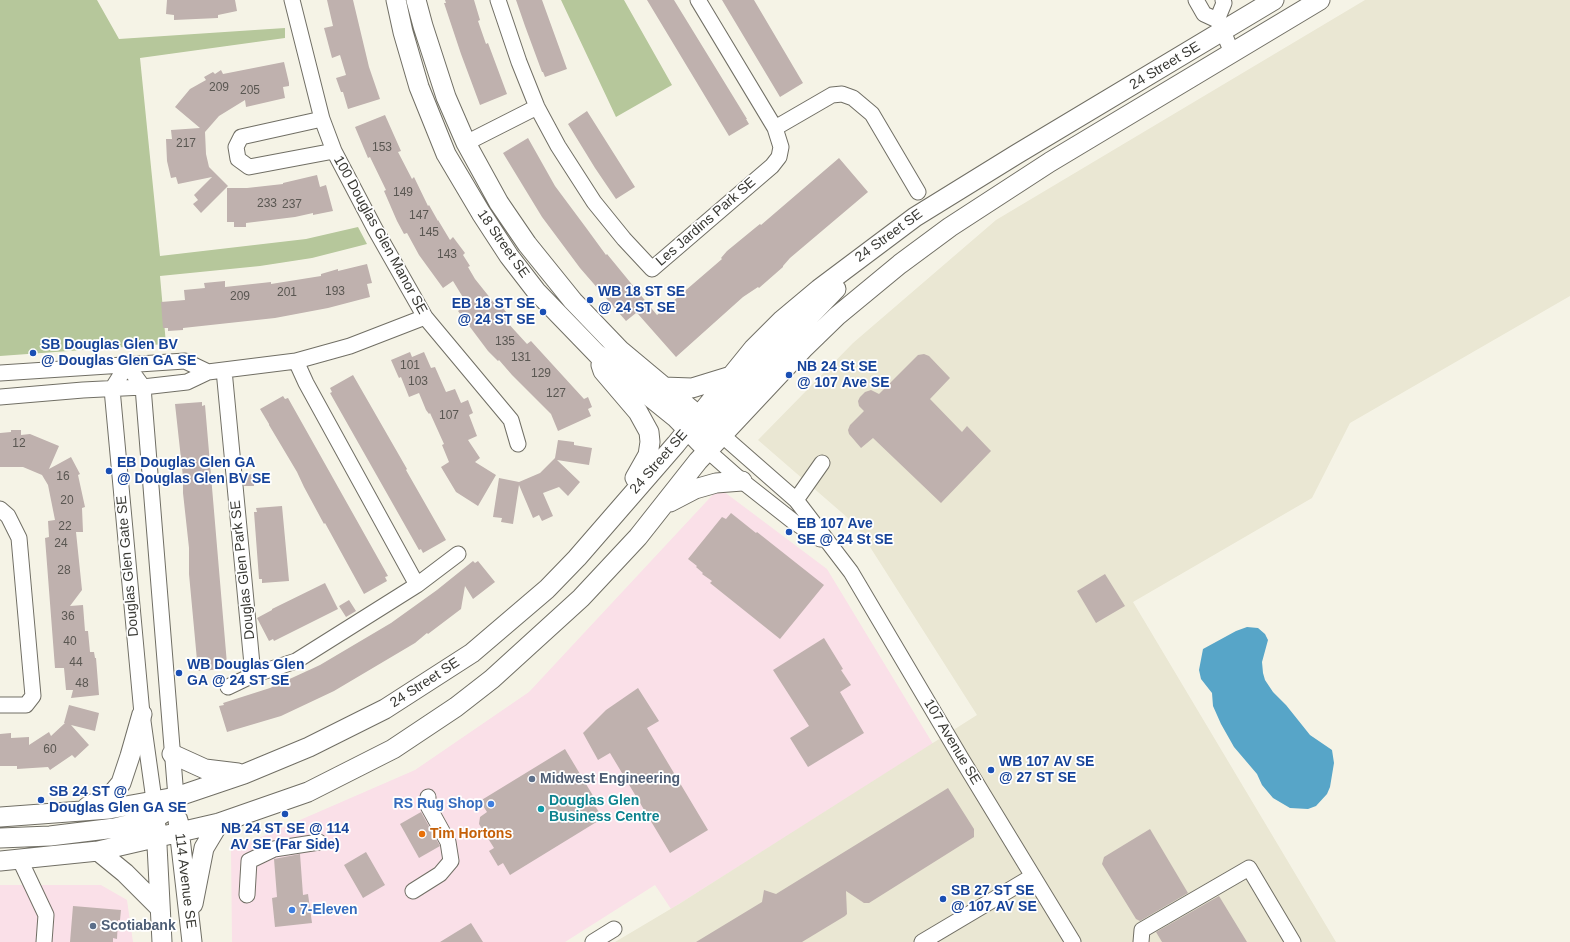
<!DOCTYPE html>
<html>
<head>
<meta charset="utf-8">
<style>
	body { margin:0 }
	canvas { display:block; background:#f5f3e6 }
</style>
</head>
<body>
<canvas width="1570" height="942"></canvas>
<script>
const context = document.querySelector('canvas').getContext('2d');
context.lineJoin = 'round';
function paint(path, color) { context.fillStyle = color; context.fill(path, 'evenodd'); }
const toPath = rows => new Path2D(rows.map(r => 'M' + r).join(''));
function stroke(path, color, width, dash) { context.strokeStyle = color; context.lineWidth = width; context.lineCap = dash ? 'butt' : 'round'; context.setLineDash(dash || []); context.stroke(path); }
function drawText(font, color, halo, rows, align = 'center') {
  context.font = font + ' Arial,sans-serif'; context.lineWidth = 3.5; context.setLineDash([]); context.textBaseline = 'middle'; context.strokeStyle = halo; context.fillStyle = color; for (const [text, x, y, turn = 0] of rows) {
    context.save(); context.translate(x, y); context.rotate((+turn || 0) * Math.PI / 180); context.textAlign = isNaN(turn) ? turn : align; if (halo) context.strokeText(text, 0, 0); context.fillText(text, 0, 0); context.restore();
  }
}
const commercial = toPath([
	[719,488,827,569,933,744,671,909,655,885,565,942,232,942,231,850,415,770,529,692],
	[0,885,101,885,127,900,133,942,0,942]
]);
const built = toPath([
	[1365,0,1570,0,1570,296,1350,423,1312,498,1133,602,1336,942,615,942,679,904,977,715,856,525,758,440,853,343,996,220]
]);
const green = toPath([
	[0,0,97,0,119,39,285,28,285,38,140,58,160,256,306,239,358,227,367,244,312,258,260,266,160,276,166,344,0,356],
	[561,0,624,0,672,85,616,117]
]);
const water = toPath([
	[1247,627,1258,628,1265,634,1268,640,1262,662,1263,673,1265,680,1273,692,1286,705,1310,735,1332,750,1334,763,1330,787,1327,794,1316,806,1308,809,1290,808,1273,798,1262,785,1257,774,1234,747,1221,724,1213,706,1212,693,1201,679,1199,670,1203,649,1236,631]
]);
const building = toPath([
	[167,0,235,0,237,11,218,15,218,18,174,20,174,15,166,14],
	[327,0,353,0,369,67,380,99,348,109,343,92,341,92,336,78,346,75,340,55,332,58,324,28,333,26],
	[445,0,474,0,480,20,478,21,486,44,488,43,507,94,480,105,461,54,444,3,446,3],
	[516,0,542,0,567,69,545,77,543,72,542,72,525,26],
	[647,0,674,0,747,119,746,119,749,124,729,136],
	[722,0,754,0,803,83,780,97],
	[284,62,289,83,289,86,283,87,285,98,246,107,245,100,219,116,205,132,206,154,209,167,228,186,201,213,193,204,198,200,194,195,212,177,178,184,176,177,171,178,167,161,166,139,172,139,171,130,200,128,175,107,190,89,206,80,204,77,213,72,215,74,221,70,223,74],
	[587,111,635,187,616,199,595,168,568,124],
	[385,115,401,151,398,152,412,179,414,177,428,206,429,205,438,221,438,220,450,240,453,237,465,253,463,255,470,266,468,267,475,279,495,304,498,302,511,318,506,321,527,344,531,341,584,399,588,397,592,407,588,409,591,416,558,431,551,414,512,375,499,360,498,361,488,351,458,311,467,304,453,281,443,288,419,255,407,233,404,234,397,221,384,191,386,190,370,157,368,158,355,127],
	[528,138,555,186,587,229,606,255,607,254,657,315,722,259,721,258,727,251,755,228,760,224,761,225,839,158,868,192,790,258,783,266,783,267,759,288,758,287,743,297,676,357,638,314,636,313,626,321,580,268,542,217,503,153],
	[317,175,320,187,326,185,333,211,313,215,313,213,295,217,246,223,246,227,234,227,234,222,227,222,227,188,247,188,283,184,283,183],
	[367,264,372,283,367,284,370,297,328,308,275,318,183,328,183,330,168,331,168,328,163,328,161,302,185,300,184,290,205,288,204,283,225,281,225,287,271,282,271,284,321,276,321,274,338,269,338,271],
	[410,352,412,357,424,352,431,368,435,367,446,392,455,389,461,403,468,400,473,413,469,415,477,436,468,440,480,458,475,462,496,475,478,506,456,492,441,467,449,462,442,445,444,444,430,413,429,414,426,410,419,393,409,397,401,377,399,378,398,376,391,360],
	[924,354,929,356,950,378,930,399,962,432,967,426,991,451,941,503,873,438,861,448,849,434,848,430,850,425,864,411,859,406,858,401,860,397,865,392,871,390,879,394,918,355],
	[353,375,407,469,406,470,446,540,423,553,421,549,419,550,330,393,332,392,330,388],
	[283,396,285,399,288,398,388,576,385,577,387,581,364,594,325,523,324,524,304,487,297,472,269,425,269,424,260,409],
	[202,402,202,406,205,405,227,664,224,664,225,669,198,671,189,574,189,548,183,493,183,477,175,404],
	[11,430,21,430,21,435,30,434,59,446,49,469,71,457,80,474,78,475,85,507,82,508,83,532,76,532,82,590,70,606,83,605,85,631,88,631,90,652,94,652,95,658,96,658,99,695,71,698,73,690,66,690,64,668,55,668,45,538,49,537,48,521,55,520,48,485,42,475,23,467,0,467,0,433,11,432],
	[558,440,574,442,574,445,592,448,589,465,557,460,580,482,568,496,559,487,543,493,553,516,542,521,539,515,533,518,519,485,513,524,501,522,502,518,493,517,499,478,519,482,540,473,555,458],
	[253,474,254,486,244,486,243,475],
	[282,506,289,581,262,583,262,579,259,579,254,512,257,512,256,508],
	[731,513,756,533,757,532,824,585,780,639,710,583,712,581,702,574,703,573,696,567,697,566,688,559,722,517,726,519],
	[473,561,475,563,478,561,495,582,473,599,465,586,461,609,428,634,427,633,415,643,334,691,281,716,227,732,219,706,224,705,223,703,270,688,320,665,391,623,437,590],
	[1105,574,1125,606,1096,623,1077,591],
	[325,583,338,609,274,641,273,639,269,641,257,618,272,610,272,609],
	[349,600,356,611,346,617,339,606],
	[824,638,843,669,841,670,851,685,840,692,864,733,808,767,790,738,809,726,773,670],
	[638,688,659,721,647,728,708,830,670,853,610,753,598,760,583,733,606,710],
	[69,705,99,713,95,731,71,725,89,745,75,758,72,755,50,770,48,767,17,769,17,766,0,766,0,734,11,733,11,738,29,737,29,745,49,732,51,736,65,723,64,723],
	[565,749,598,804,595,806,603,818,510,875,503,863,498,866,489,851,494,848,479,824,480,817,487,812,480,801],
	[948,788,974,829,974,837,869,903,864,903,846,891,847,914,845,916,802,942,696,942,762,902,764,890,776,894],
	[421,812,440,846,419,858,400,824],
	[1150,829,1188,893,1140,921,1136,919,1102,864,1104,857],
	[366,852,385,885,363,898,344,865],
	[300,854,303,895,308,894,312,923,275,927,272,898,277,897,274,859],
	[1219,896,1247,942,1162,942,1156,932],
	[73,906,121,910,120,920,118,920,117,939,113,938,113,942,70,942],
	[471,923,483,942,440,942]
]);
const minor = toPath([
	[292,0,322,119,334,151,375,229,425,317,511,420,518,444],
	[498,0,519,62,537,107,558,146,594,202,624,239,652,269,772,166,779,157,781,147,775,128,698,0],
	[1196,0,1204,14,1217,20,1223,31,1232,53],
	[1217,20,1224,3,1223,0],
	[322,119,241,137,236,147,238,159,249,167,334,151],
	[775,128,832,95,842,94,853,98,872,114,918,192],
	[466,143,537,107],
	[127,365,112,389,142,714,154,800],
	[127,365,143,387,176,797],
	[224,370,253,675,296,661,417,585,306,383,296,361],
	[0,373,185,361,208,372],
	[0,397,83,390,143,387,187,382,208,372,296,361,350,346,425,317],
	[723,436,796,500,851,572,961,758,1073,942],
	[708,451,742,481,794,522,820,539],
	[796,500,822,463],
	[0,509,8,516,19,538,33,696,26,705,0,705],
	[417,585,458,554],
	[228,687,253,675],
	[20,860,46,915,44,942],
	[413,891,440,874,451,861,448,842,427,804,428,797],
	[247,895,249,861,274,849,319,842],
	[593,942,614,929],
	[922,942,1033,876],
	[1141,942,1142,930,1249,868,1293,942]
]);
const major = toPath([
	[396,0,403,32,419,87,446,154,481,213,509,256,536,291,597,354,675,417,708,451],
	[416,0,423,26,446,97,466,143,499,203,527,244,573,301,620,350,723,436],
	[601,365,603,371,638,412,649,432,650,442,648,455,635,478],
	[663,387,692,388,731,376],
	[705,436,705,433,711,426,778,349,836,289],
	[670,502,695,489,716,483,742,481],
	[172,754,205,769,238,773],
	[87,807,112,794,121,783,130,756,142,714],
	[0,817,109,809,176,797,244,774,309,747,385,709,472,653,547,589,577,558,676,444,753,349,782,320,819,289,915,217,1017,154,1274,0],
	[178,820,192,942],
	[156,826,162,942],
	[0,838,50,836,115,828,156,818,169,809,176,797],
	[98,851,125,873,160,908],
	[0,861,98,851,219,823,308,792,393,749,456,707,492,679,581,598,638,537,698,461,803,349,837,316,900,264,950,227,1050,162,1320,0],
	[193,904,204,848,219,823]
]);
const markers = [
	[590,300,4,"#1a4fb4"],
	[543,312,4,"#1a4fb4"],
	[33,353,4,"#1a4fb4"],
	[789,375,4,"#1a4fb4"],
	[109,471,4,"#1a4fb4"],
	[789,532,4,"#1a4fb4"],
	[179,673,4,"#1a4fb4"],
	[991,770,4,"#1a4fb4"],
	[532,779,4,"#5c6f8a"],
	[41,800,4,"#1a4fb4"],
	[491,804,4,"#3f7fe0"],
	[541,809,4,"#0f9aa8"],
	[285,814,4,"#1a4fb4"],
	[422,834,4,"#e8710a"],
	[943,899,4,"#1a4fb4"],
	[292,910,4,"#3f7fe0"],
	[93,926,4,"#5c6f8a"]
];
const numberNames = [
	["209",219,88],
	["205",250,91],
	["217",186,144],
	["153",382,148],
	["149",403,193],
	["233",267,204],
	["237",292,205],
	["147",419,216],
	["145",429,233],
	["143",447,255],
	["193",335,292],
	["201",287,293],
	["209",240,297],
	["135",505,342],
	["131",521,358],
	["101",410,366],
	["129",541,374],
	["103",418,382],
	["127",556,394],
	["107",449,416],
	["12",19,444],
	["16",63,477],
	["20",67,501],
	["22",65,527],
	["24",61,544],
	["28",64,571],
	["36",68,617],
	["40",70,642],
	["44",76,663],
	["48",82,684],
	["60",50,750]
];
const streetNames = [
	["24 Street SE",1165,66,-31],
	["Les Jardins Park SE",706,222,-41],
	["100 Douglas Glen Manor SE",380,235,61],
	["24 Street SE",889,236,-36],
	["18 Street SE",503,244,55],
	["24 Street SE",659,462,-49],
	["Douglas Glen Gate SE",128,566,-95],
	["Douglas Glen Park SE",243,570,-96],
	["24 Street SE",425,683,-33],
	["107 Avenue SE",952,742,59],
	["114 Avenue SE",185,881,83]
];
const transitNames = [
	["WB 18 ST SE",598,292],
	["@ 24 ST SE",598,308],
	["EB 18 ST SE",535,304,"right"],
	["@ 24 ST SE",535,320,"right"],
	["SB Douglas Glen BV",41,345],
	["@ Douglas Glen GA SE",41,361],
	["NB 24 St SE",797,367],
	["@ 107 Ave SE",797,383],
	["EB Douglas Glen GA",117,463],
	["@ Douglas Glen BV SE",117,479],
	["EB 107 Ave",797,524],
	["SE @ 24 St SE",797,540],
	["WB Douglas Glen",187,665],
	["GA @ 24 ST SE",187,681],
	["WB 107 AV SE",999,762],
	["@ 27 ST SE",999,778],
	["SB 24 ST @",49,792],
	["Douglas Glen GA SE",49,808],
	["NB 24 ST SE @ 114",285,829,"center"],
	["AV SE (Far Side)",285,845,"center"],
	["SB 27 ST SE",951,891],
	["@ 107 AV SE",951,907]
];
const serviceNames = [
	["Midwest Engineering",540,779],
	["Scotiabank",101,926]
];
const cultureNames = [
	["Douglas Glen",549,801],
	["Business Centre",549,817]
];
const shopNames = [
	["RS Rug Shop",483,804],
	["7-Eleven",300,910,"left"]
];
const foodNames = [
	["Tim Hortons",430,834]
];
paint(commercial, '#fae0e8');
paint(built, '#eae7d3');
paint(green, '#b6c79b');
paint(water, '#57a5c8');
paint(building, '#bfb1ae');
stroke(minor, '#716f65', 17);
stroke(major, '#716f65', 21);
stroke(minor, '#fff', 15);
stroke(major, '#fff', 19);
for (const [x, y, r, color] of markers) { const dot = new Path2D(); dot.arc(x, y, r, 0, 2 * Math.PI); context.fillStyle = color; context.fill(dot); stroke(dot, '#fff', 1.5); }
drawText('12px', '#5a5752', null, numberNames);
drawText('14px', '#393934', '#fff', streetNames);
drawText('bold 14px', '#164399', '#fff', transitNames, 'left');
drawText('bold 14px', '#4e5e75', '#fff', serviceNames, 'left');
drawText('bold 14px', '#0d838f', '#fff', cultureNames, 'left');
drawText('bold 14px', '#366cbe', '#fff', shopNames, 'right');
drawText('bold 14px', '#c56008', '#fff', foodNames, 'left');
</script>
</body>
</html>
